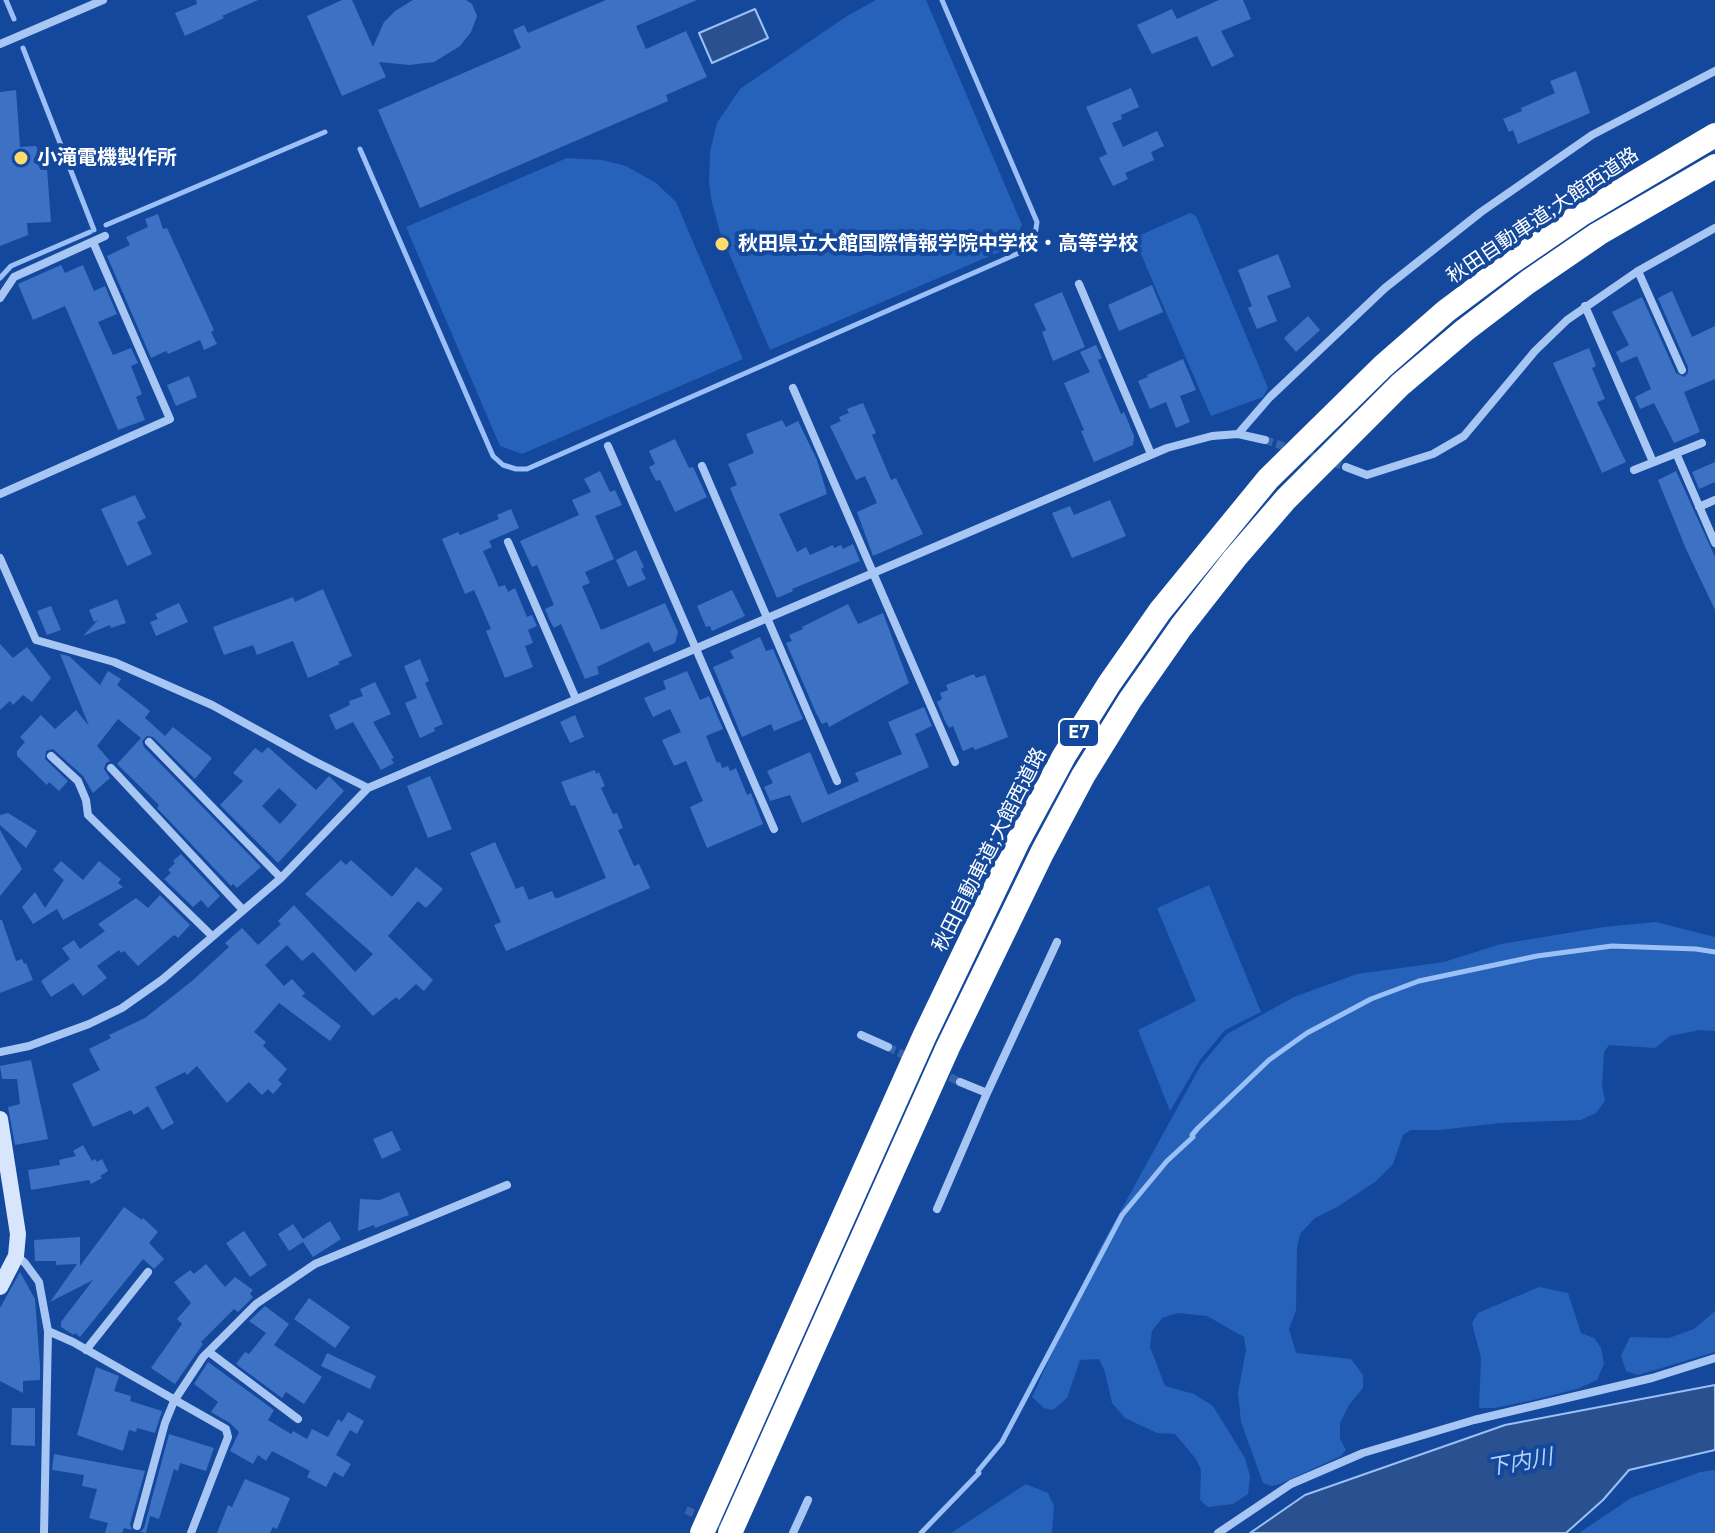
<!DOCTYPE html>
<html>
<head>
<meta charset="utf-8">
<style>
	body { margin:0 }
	canvas { display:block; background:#13489c }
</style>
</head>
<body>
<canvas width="1715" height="1533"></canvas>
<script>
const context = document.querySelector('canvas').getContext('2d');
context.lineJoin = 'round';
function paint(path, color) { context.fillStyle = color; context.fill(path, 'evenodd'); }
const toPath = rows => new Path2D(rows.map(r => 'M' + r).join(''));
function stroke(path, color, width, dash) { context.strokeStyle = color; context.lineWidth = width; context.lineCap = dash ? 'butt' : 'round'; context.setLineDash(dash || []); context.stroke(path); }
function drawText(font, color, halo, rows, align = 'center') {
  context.font = font + ' "IBM Plex Sans","Noto Sans JP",sans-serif'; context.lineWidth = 8; context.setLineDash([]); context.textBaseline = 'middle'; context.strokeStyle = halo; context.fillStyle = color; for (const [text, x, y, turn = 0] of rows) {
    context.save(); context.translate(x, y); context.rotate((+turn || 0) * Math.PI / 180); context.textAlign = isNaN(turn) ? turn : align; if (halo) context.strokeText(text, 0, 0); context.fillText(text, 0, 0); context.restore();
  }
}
const green = toPath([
	[926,0,1022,225,1011,247,770,350,720,232,712,203,709,182,710,152,717,123,740,89,847,16,876,0],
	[567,158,602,160,626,166,656,183,676,202,743,359,522,454,500,446,406,227],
	[1190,213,1196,216,1268,388,1263,397,1211,416,1134,238],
	[1209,885,1261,1012,1225,1030,1200,1060,1170,1111,1138,1030,1196,1001,1157,908],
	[1656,922,1715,937,1715,1031,1700,1030,1670,1036,1655,1048,1609,1045,1604,1052,1602,1085,1605,1101,1596,1113,1581,1120,1500,1123,1440,1130,1411,1130,1403,1135,1393,1164,1375,1182,1337,1207,1315,1218,1300,1234,1297,1248,1296,1310,1289,1329,1296,1353,1351,1359,1363,1375,1363,1388,1349,1405,1340,1423,1340,1439,1346,1450,1341,1456,1280,1484,1272,1486,1263,1483,1241,1422,1238,1393,1246,1350,1244,1337,1207,1316,1178,1313,1162,1318,1152,1331,1150,1347,1165,1386,1194,1394,1213,1406,1245,1458,1250,1476,1248,1494,1233,1504,1208,1507,1200,1500,1201,1470,1196,1459,1175,1434,1157,1433,1125,1418,1112,1403,1105,1372,1099,1359,1080,1360,1067,1398,1053,1410,1044,1408,1032,1397,1098,1252,1201,1065,1227,1034,1294,997,1357,974,1444,962,1501,944,1604,927],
	[1539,1287,1568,1293,1581,1333,1594,1338,1601,1348,1604,1364,1597,1380,1577,1389,1529,1401,1494,1408,1479,1408,1481,1358,1472,1323,1478,1313],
	[1715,1311,1715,1352,1638,1375,1626,1371,1621,1356,1630,1337,1669,1338,1694,1329],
	[1715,1470,1715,1533,1579,1533,1631,1498,1700,1472],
	[1026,1484,1048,1493,1054,1506,1052,1533,951,1533]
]);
const water = toPath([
	[755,9,768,38,712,63,699,33,755,9],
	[1715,1385,1715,1450,1629,1470,1603,1500,1566,1533,1250,1533,1305,1495,1505,1425,1715,1385]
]);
const stream = toPath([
	[6,0,14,19],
	[23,48,94,230],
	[360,149,493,456,503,465,516,469,527,469,1028,249,1034,241,1037,222,942,0],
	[106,225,325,132],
	[0,278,11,266,90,232],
	[921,1533,979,1473,978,1471,1002,1442,1122,1215,1167,1161,1193,1137,1192,1135,1198,1128,1269,1060,1307,1033,1371,999,1419,981,1537,956,1612,946,1696,949,1715,952]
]);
const building = toPath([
	[196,0,258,0,222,16,224,18,185,36,175,13,197,4],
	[342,0,352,0,373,47,384,22,395,11,413,0,466,0,472,4,477,16,471,32,460,46,434,62,409,65,379,62,386,77,342,96,307,16],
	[606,0,697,0,636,26,646,49,686,31,707,77,666,95,668,101,420,208,378,110,521,48,513,30,524,25,528,33],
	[1219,0,1243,0,1251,19,1221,31,1234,56,1212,67,1197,36,1152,54,1137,25,1172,9,1177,19],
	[1576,71,1590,113,1518,144,1513,130,1509,132,1503,119,1522,111,1521,108,1555,93,1550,81],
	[1131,88,1139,107,1121,115,1122,119,1112,123,1123,147,1157,131,1164,146,1151,152,1154,160,1125,173,1128,179,1113,186,1099,158,1107,154,1086,107],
	[16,90,20,147,36,146,47,169,51,222,27,223,28,235,0,246,0,92],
	[158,214,163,229,167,228,214,330,211,332,217,344,204,350,200,340,168,354,166,351,151,358,107,256,130,245,126,237,148,227,145,219],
	[1278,254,1291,287,1267,296,1277,321,1257,329,1248,308,1252,306,1238,270],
	[61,265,65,273,83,265,94,291,105,286,117,314,98,322,113,355,131,348,138,363,131,366,142,394,136,397,145,420,118,430,65,306,33,320,18,284],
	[1152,285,1163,312,1119,331,1108,305],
	[1672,291,1692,337,1715,326,1715,379,1684,392,1700,432,1674,443,1654,403,1640,409,1635,397,1651,389,1637,356,1621,363,1616,352,1629,345,1612,312,1642,297,1676,373,1684,377,1688,373,1688,367,1658,298],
	[1062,292,1085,347,1053,361,1042,332,1046,330,1034,304],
	[1308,316,1320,330,1296,352,1284,338],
	[1096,345,1102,358,1098,360,1121,414,1124,412,1134,436,1133,445,1094,462,1081,431,1084,430,1064,383,1090,372,1080,352],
	[1589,348,1596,366,1592,368,1605,399,1597,402,1626,462,1602,473,1553,363],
	[1183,359,1196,390,1180,396,1190,422,1176,428,1166,402,1150,409,1138,381,1148,377,1147,375],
	[189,376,197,397,176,406,167,385],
	[863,403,876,433,872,435,891,480,896,478,923,534,873,556,857,512,877,503,865,476,856,480,830,426,841,421,839,417,849,413,847,409],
	[782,420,786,427,798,421,817,460,827,494,779,514,797,552,806,547,810,555,833,545,834,548,841,545,843,549,853,544,860,561,792,589,793,591,777,598,730,488,737,485,728,464,754,453,746,434],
	[675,439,689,468,693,467,707,497,675,512,660,480,656,481,649,467,655,464,649,451],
	[1715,462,1715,482,1699,489,1692,472],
	[600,471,610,492,615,490,622,505,595,516,614,559,585,572,590,583,582,586,601,630,665,603,678,632,675,643,654,652,649,642,597,667,599,674,585,679,561,624,554,628,550,621,545,609,554,605,537,565,532,567,520,541,579,515,572,500,591,492,584,479],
	[1676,471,1715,557,1715,610,1686,549,1658,480],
	[135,495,146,518,137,522,152,554,127,566,101,509],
	[1110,500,1126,536,1072,558,1052,513,1070,506,1074,515],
	[511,509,519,528,489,541,492,547,483,551,499,587,505,585,508,592,515,588,527,617,532,615,537,626,528,630,533,643,525,646,533,667,505,678,486,631,491,629,474,590,465,594,442,539,458,532,460,535,499,519,497,515],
	[636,550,644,567,641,569,646,579,628,587,616,560],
	[323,589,352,656,338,662,340,664,308,678,293,641,257,655,253,645,224,655,213,627,293,597,295,602],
	[732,590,745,616,712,631,710,626,706,627,697,606],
	[117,599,126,623,111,628,110,625,83,636,98,620,94,622,89,610],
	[179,603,188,622,156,636,150,622,158,619,155,614],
	[848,604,858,624,883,613,909,683,829,727,827,722,822,724,816,713,786,643,792,641,789,635,803,629,802,627],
	[51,606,61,630,47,635,37,611],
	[760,637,766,651,773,649,803,719,774,731,771,724,742,737,713,667,734,658,730,651],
	[0,644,13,658,27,647,51,678,32,702,23,695,13,705,10,701,0,710],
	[60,654,69,656,100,685,108,671,121,679,117,685,150,711,145,718,165,736,173,727,212,758,195,779,153,737,147,736,142,741,144,747,261,867,237,888,233,884,231,886,157,808,159,805,117,764,141,738,118,719,97,746,110,761,106,763,104,769,110,778,93,793,83,776,53,749,46,751,45,759,68,781,59,791,49,782,47,785,17,756,17,751,25,742,20,737,41,715,55,729,76,710,89,726],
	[420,659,429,681,425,683,443,724,434,728,435,731,420,738,405,703,417,698,404,666],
	[687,671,700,700,709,696,723,729,706,736,717,763,720,762,722,768,728,766,730,771,736,768,747,795,751,793,763,824,707,848,690,807,703,801,686,761,674,766,662,740,681,732,670,709,653,717,644,698,666,689,663,681],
	[974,674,976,678,985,675,1008,737,975,750,973,747,963,751,953,726,949,728,945,721,937,702,942,699,940,693,948,690,946,685],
	[375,682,391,714,373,722,394,758,391,759,394,763,381,770,353,722,336,730,329,715,350,705,349,701,363,696,360,689],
	[924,707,932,726,915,734,929,767,802,823,790,795,770,801,764,787,773,783,767,771,810,752,828,795,859,781,855,773,902,754,888,722],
	[575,715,584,737,570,743,560,722],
	[268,747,316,790,329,776,344,791,278,863,220,805,243,781,233,773,255,748,262,753],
	[279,788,297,805,280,824,262,806],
	[595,770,596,774,599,772,605,786,601,788,613,814,617,813,623,828,618,830,634,866,639,864,650,888,506,951,494,925,501,922,470,853,495,842,516,889,523,886,529,900,552,891,555,898,558,898,606,878,575,805,571,806,561,782],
	[430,776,452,829,428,838,407,786],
	[8,813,37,831,26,848,0,825,0,815],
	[0,830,22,869,0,896],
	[181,854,220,896,208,908,201,900,193,907,164,879,171,873,168,870,175,863,173,861],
	[341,860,346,865,351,860,392,897,416,867,443,889,426,908,418,901,388,936,433,980,424,991,416,984,399,1000,396,997,373,1016,313,952,302,961,287,945,265,965,284,986,292,979,305,993,302,996,341,1026,330,1041,279,1003,254,1032,266,1042,263,1046,287,1069,278,1080,282,1084,273,1094,268,1089,262,1095,249,1082,227,1103,197,1066,187,1075,185,1072,155,1087,174,1123,162,1130,148,1106,134,1115,131,1110,93,1127,72,1084,100,1070,89,1049,111,1038,109,1035,145,1018,192,981,229,947,225,943,242,928,258,945,281,924,278,921,294,905,355,972,373,954,305,894],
	[61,861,83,880,99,861,121,879,118,883,123,887,63,920,57,909,33,924,22,907,35,892,45,908,64,880,53,870],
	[160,895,190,925,178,938,174,935,138,966,124,951,121,953,119,950,97,966,107,978,83,996,73,983,51,997,41,981,70,959,62,948,74,940,80,949,105,931,98,924,136,898,148,908],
	[0,920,2,920,16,961,22,959,24,964,26,963,33,980,0,993],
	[31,1060,48,1139,15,1145,8,1107,20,1104,17,1079,2,1079,0,1066],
	[392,1131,401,1150,382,1159,373,1139],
	[83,1145,92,1161,95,1159,97,1162,102,1159,108,1171,100,1176,102,1178,91,1184,89,1180,31,1190,28,1170,60,1165,59,1160,76,1156,73,1151],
	[399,1192,409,1215,375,1228,374,1225,358,1231,360,1199,380,1200],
	[124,1207,142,1220,143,1218,158,1232,149,1243,164,1259,154,1269,143,1259,80,1337,75,1333,74,1335,61,1327,61,1322,93,1280,50,1302,77,1264,56,1265,56,1261,35,1261,34,1240,80,1237,80,1266],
	[330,1221,341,1239,313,1257,303,1242,289,1251,278,1234,293,1224,303,1239],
	[244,1231,267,1265,250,1277,226,1243],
	[206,1264,225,1287,235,1277,253,1290,250,1294,253,1297,238,1312,234,1309,201,1342,203,1344,175,1384,151,1368,182,1324,177,1319,191,1303,174,1282,190,1270,194,1274],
	[20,1272,35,1299,40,1366,40,1380,23,1381,23,1393,0,1381,0,1308],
	[309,1298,350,1327,335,1348,294,1319],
	[265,1306,289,1324,274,1345,322,1377,304,1404,286,1392,282,1398,236,1364,245,1352,249,1354,266,1333,249,1321],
	[327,1353,376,1376,370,1389,321,1366],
	[208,1362,274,1410,268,1420,291,1434,293,1431,307,1439,312,1429,328,1437,338,1419,342,1422,348,1412,364,1421,357,1434,350,1430,336,1455,351,1464,343,1477,334,1472,326,1487,307,1477,310,1471,272,1451,266,1461,258,1455,253,1464,230,1451,239,1432,230,1423,211,1412,218,1402,194,1384],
	[96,1367,119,1376,114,1391,131,1396,130,1401,162,1411,155,1433,137,1428,136,1432,129,1430,123,1451,77,1435],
	[12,1408,35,1408,35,1446,11,1445],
	[169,1434,214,1448,206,1471,180,1463,178,1471,174,1469,159,1519,150,1516,146,1533,140,1532,144,1528],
	[54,1454,145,1471,130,1524,132,1530,124,1528,122,1533,105,1533,108,1523,89,1518,97,1489,82,1486,84,1475,52,1470],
	[245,1479,290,1498,277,1529,273,1527,270,1533,217,1533,228,1505,232,1507]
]);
const streetTunnel = toPath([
	[1265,440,1346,467],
	[888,1047,912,1059],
	[939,1072,960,1082],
	[686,1510,730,1529]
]);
const street = toPath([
	[0,44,103,0],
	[1638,271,1682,370],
	[1079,284,1151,454],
	[0,298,14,277,105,236],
	[1585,306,1653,462],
	[793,388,955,762],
	[1238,434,1270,397,1385,288,1481,212,1592,135,1715,71],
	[608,446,774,829],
	[1676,453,1715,543],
	[702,466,837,781],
	[1346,467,1367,475,1433,454,1464,436,1535,351,1567,320,1638,271,1715,228],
	[1634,470,1702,443],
	[0,494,170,419,93,242],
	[1699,507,1715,500],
	[508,542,576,699],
	[0,558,36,640,114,662,212,705,312,760,368,788],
	[149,742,281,878],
	[51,756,78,781,86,800,88,815,212,936],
	[111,768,243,910],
	[861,1035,888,1047],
	[0,1052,29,1046,89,1024,122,1008,163,979,281,878,368,788,1167,448,1212,436,1238,434,1265,440],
	[960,1082,987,1093],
	[937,1209,987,1093,1057,942],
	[17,1256,25,1263,39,1282,48,1331,73,1342,226,1429,228,1437,191,1533],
	[86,1350,148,1272],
	[209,1352,298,1419],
	[137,1526,165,1423,174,1401,203,1357,256,1304,315,1264,507,1185],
	[44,1533,48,1331],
	[793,1533,808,1500],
	[1218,1533,1291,1484,1363,1453,1474,1420,1652,1378,1715,1358]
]);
const secondary = toPath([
	[0,1119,18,1234,16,1256,0,1287]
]);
const highway = toPath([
	[702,1533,924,1037,1018,841,1064,756,1109,684,1160,611,1268,479,1383,366,1446,311,1510,263,1580,215,1715,135],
	[730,1533,948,1047,1042,853,1083,776,1130,700,1181,627,1235,558,1286,499,1400,385,1465,330,1528,282,1598,234,1715,166]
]);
const markers = [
	[21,158,8,"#ffdb6b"],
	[722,244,8,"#ffdb6b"]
];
const shields = [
	[1079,733,40]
];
const shieldNames = [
	["E7",1079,733]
];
const poiNames = [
	["小滝電機製作所",37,158],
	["秋田県立大館国際情報学院中学校・高等学校",738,244]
];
const streetNames = [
	["秋田自動車道;大館西道路",1543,216,-34],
	["秋田自動車道;大館西道路",990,850,-63]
];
const waterNames = [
	["下内川",1520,1463,-10]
];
paint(green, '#2661ba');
paint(water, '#2a518f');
stroke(water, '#9ac0f7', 2);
stroke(stream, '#9ac0f7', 5);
paint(building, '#3c71c3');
stroke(streetTunnel, '#3663ab', 8, [8, 4]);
stroke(street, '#a8c6f4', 8);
stroke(secondary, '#d8e6fd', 16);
stroke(highway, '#fff', 24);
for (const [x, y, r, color] of markers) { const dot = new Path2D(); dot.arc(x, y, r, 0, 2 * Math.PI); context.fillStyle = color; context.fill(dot); stroke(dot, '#13489c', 3); }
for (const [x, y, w] of shields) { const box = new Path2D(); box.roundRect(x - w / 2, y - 14, w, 28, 6); context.fillStyle = '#13489c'; context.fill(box); stroke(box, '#fff', 2); }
drawText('bold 18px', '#fff', null, shieldNames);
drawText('bold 20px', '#fff', '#13489c', poiNames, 'left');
drawText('20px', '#fff', '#13489c', streetNames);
drawText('italic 22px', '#b5d1fa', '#13489c', waterNames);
</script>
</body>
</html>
